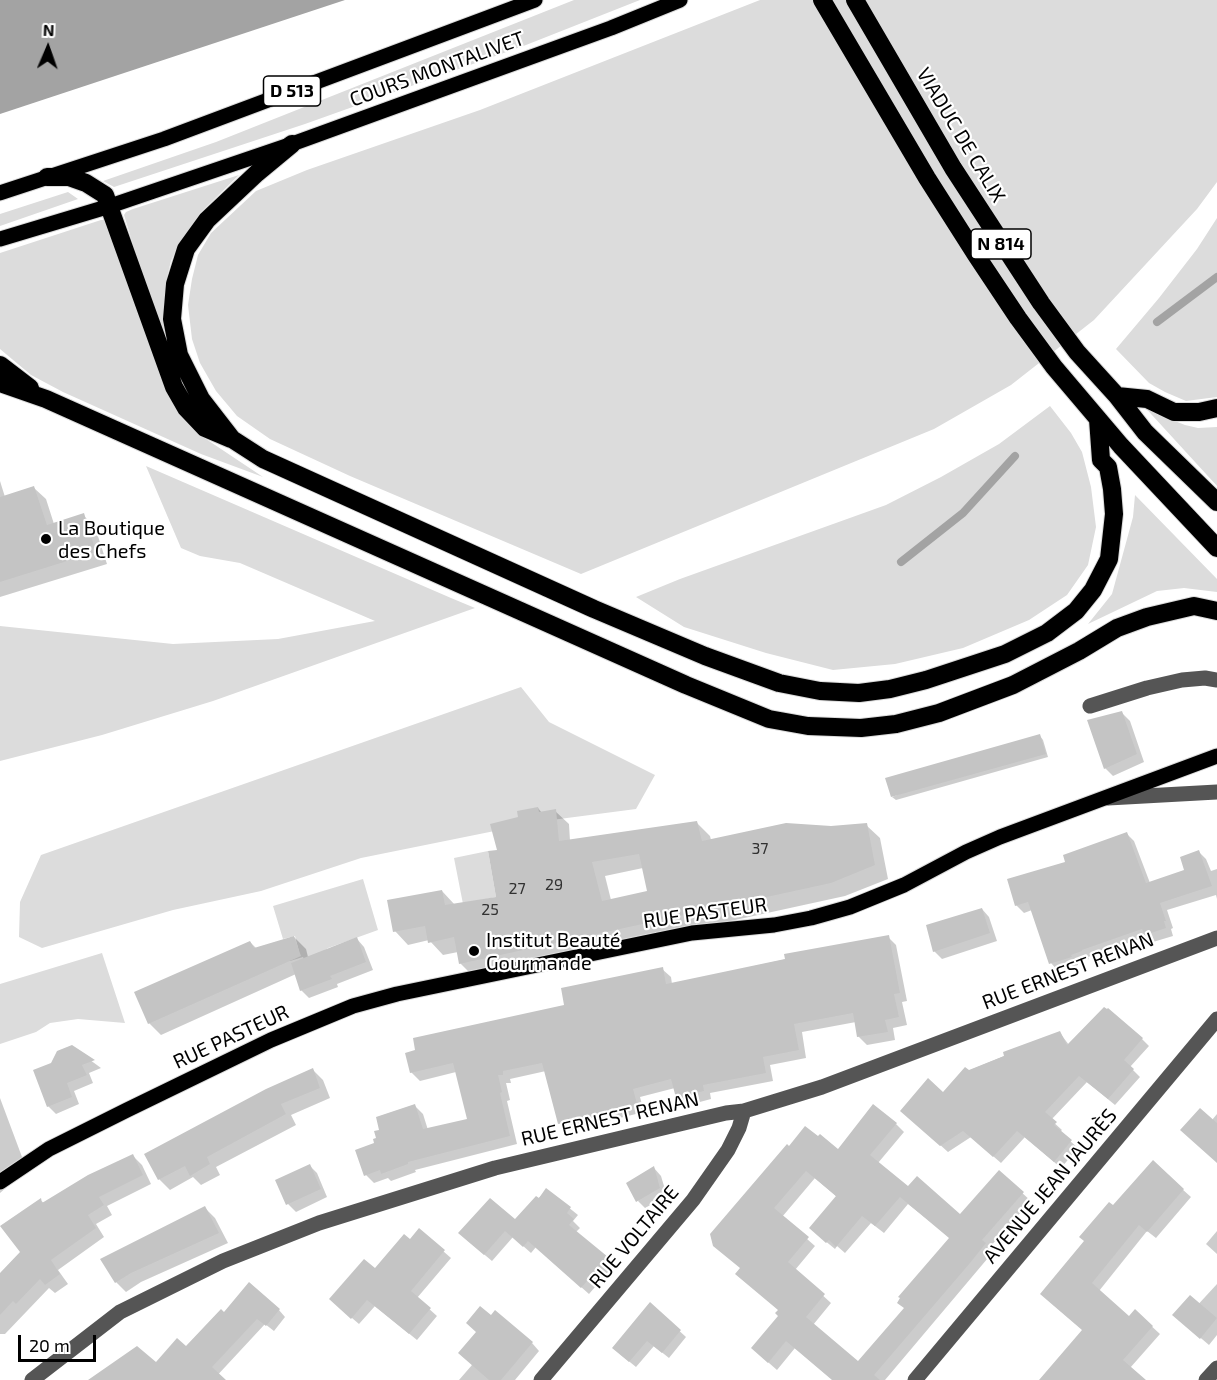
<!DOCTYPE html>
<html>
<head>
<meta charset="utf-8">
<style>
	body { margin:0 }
	#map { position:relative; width:1217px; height:1380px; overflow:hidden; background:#fff; font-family:"Exo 2",sans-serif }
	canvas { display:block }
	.north { position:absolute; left:18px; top:18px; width:60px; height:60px; -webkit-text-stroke:4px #fff; paint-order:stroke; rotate:2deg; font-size:16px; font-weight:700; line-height:24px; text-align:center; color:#000 }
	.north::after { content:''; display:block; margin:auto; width:21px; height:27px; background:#000; clip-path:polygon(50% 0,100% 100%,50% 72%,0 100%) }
	.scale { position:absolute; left:18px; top:1335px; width:78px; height:27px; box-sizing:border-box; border:3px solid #000; border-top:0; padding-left:8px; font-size:18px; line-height:21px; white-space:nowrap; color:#000; -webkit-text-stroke:4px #fff; paint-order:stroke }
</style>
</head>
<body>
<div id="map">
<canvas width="1217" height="1380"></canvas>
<div class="north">N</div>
<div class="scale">20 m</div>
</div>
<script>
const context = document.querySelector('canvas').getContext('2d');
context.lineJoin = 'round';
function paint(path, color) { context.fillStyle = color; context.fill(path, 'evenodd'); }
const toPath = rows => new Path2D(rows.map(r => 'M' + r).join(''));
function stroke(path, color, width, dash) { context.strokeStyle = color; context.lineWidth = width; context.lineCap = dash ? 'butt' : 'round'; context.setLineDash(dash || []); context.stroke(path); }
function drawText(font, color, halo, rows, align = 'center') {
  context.font = font + ' "Exo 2",sans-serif'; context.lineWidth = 4.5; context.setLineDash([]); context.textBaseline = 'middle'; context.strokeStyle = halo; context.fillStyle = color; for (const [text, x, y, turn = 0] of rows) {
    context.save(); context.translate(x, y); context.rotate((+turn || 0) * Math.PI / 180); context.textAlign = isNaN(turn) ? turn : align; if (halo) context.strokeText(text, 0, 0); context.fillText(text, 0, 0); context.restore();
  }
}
const green = toPath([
	[574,0,640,0,526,45,305,124,114,187,103,181,216,142],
	[760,0,1217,0,1217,182,1197,209,1094,320,1011,385,934,429,581,574,350,476,270,439,237,416,216,391,200,363,192,339,188,305,192,279,198,255,211,233,256,191,307,170,480,110],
	[239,175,200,213,179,243,171,261,166,281,163,311,171,351,156,320,124,215,126,212,133,209],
	[68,192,78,199,0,226,0,214],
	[1217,218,1217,397,1186,401,1165,392,1149,383,1116,349,1159,298,1197,249],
	[101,220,106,220,200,435,263,477,201,454,63,392,31,375,0,349,0,253],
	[1141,403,1162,416,1185,425,1198,428,1217,427,1217,486],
	[1050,406,1071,433,1082,452,1091,487,1096,527,1088,565,1067,595,1029,620,963,648,895,664,833,670,766,653,684,627,636,597,680,579,886,505,941,477,999,444],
	[146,466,451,598,475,608,213,701,102,735,0,761,0,626,173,644,278,639,375,621,240,563,200,556,181,548],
	[1135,495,1217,579,1217,592,1184,588,1157,591,1088,624,1112,594,1133,517],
	[521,687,549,722,655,775,636,809,544,821,361,858,261,891,173,910,42,948,19,937,20,902,41,855],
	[488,851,496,897,463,904,454,858],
	[363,879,378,930,328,948,306,964,303,957,290,961,288,955,299,951,295,936,283,939,273,906],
	[102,953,125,1023,78,1019,50,1023,36,1032,0,1044,0,984]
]);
const water = toPath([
	[0,0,345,0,0,114]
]);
const shadow = toPath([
	[0,481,5,497,34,488,46,499,54,524,83,515,95,527,107,564,0,597],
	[1122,713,1130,721,1144,762,1113,776,1105,768],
	[1040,736,1043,740,1048,757,896,800,892,797],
	[538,808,542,813,555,811,569,824,570,841,697,823,710,836,711,840,866,825,880,838,888,879,845,896,474,977,460,963,458,952,443,955,429,940,408,945,395,931,442,891,455,905,498,899,499,851,519,819],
	[643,868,649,892,611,900,605,876],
	[1127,834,1134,841,1150,883,1186,871,1199,852,1206,859,1211,871,1217,869,1217,899,1216,895,1167,910,1173,928,1171,929,1173,936,1153,942,1148,936,1088,957,1089,959,1078,963,1078,965,1058,971,1051,963,1032,910,1024,913,1016,905,1067,863],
	[982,909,989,917,997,941,942,959,934,951],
	[294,937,306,949,308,957,357,939,364,947,373,970,337,984,338,987,309,998,301,990,296,974,161,1035,149,1023,250,942,257,949],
	[888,937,896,945,907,1001,902,1002,907,1025,893,1028,895,1040,867,1045,858,1036,856,1022,802,1032,806,1058,770,1065,773,1081,710,1093,711,1099,685,1106,677,1097,675,1088,640,1097,644,1112,567,1131,559,1123,546,1071,510,1079,511,1083,506,1083,510,1100,507,1101,517,1144,415,1170,416,1172,391,1181,388,1178,374,1183,366,1175,376,1144,414,1105,423,1114,428,1130,469,1120,456,1072,420,1081,411,1072,566,1006,662,969,671,977,672,984],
	[1060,1033,1069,1045,1142,1039,1149,1046,1130,1067,1140,1077,1115,1105,1087,1082,1051,1120,1062,1130,1060,1132,1078,1148,1061,1168,1025,1137,1001,1163,971,1137,948,1152,909,1117,943,1094,968,1071],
	[71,1046,101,1068,89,1073,93,1083,74,1091,79,1104,56,1114,48,1106,52,1064],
	[313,1070,323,1080,330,1098,291,1115,296,1125,216,1167,220,1175,201,1185,193,1177,170,1190,159,1179,146,1155],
	[0,1098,28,1173,16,1179,0,1193],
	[1217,1114,1217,1162,1212,1120],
	[896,1124,904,1132,878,1163,908,1188,960,1216,999,1172,1031,1201,989,1248,993,1252,977,1271,885,1380,833,1380,795,1348,777,1370,761,1356,780,1316,779,1310,742,1269,787,1146,838,1151],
	[815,1178,837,1197,818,1235,835,1249,837,1246,845,1253,871,1223,884,1233,908,1204,951,1238,905,1308,859,1364,813,1325,831,1303,795,1270,815,1246,782,1217],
	[133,1156,142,1165,151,1184,107,1206,112,1215,96,1224,104,1237,58,1270,68,1284,55,1293,49,1288,5,1334,0,1334,0,1274,22,1252,40,1200,44,1203],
	[1153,1163,1191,1197,1156,1238,1147,1231,1099,1291,1129,1318,1135,1311,1160,1334,1130,1368,1130,1380,1040,1380,1084,1331,1049,1301,1113,1207],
	[310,1166,317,1173,327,1197,296,1212,288,1204],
	[654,1168,661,1176,667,1196,645,1208,638,1201],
	[547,1190,578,1215,573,1221,580,1228,576,1232,614,1265,589,1294,536,1247,531,1253,513,1237,492,1261,467,1240,515,1221],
	[205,1208,215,1218,228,1243,141,1282,126,1292,116,1282,102,1260],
	[419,1230,451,1258,417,1298,437,1316,417,1340,375,1306,359,1324,338,1306,375,1270,410,1241],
	[1217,1231,1217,1254,1206,1244],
	[1217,1284,1217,1335,1209,1345,1182,1322],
	[651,1305,686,1337,669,1358,654,1346,636,1367,620,1354],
	[279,1310,285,1317,274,1331,265,1324,213,1380,202,1380,187,1348,224,1314],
	[532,1343,539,1351,515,1380,459,1380,472,1365]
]);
const stream = toPath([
	[1157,322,1217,277],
	[901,562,963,513,1015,456]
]);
const building = toPath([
	[34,486,47,525,84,513,96,552,0,582,0,497],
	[1122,711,1137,754,1104,769,1087,720],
	[1040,734,1046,754,891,797,885,778],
	[538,807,539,812,556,809,559,841,697,821,702,841,786,823,831,826,867,823,875,865,831,883,459,964,454,937,428,943,425,926,393,932,387,900,442,890,445,905,496,897,488,851,497,850,490,824,518,817,517,811],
	[639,854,647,891,602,901,592,862],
	[1127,832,1146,883,1184,870,1180,857,1199,850,1212,886,1160,903,1166,921,1164,921,1166,928,1145,935,1142,929,1082,950,1082,951,1071,955,1072,957,1049,964,1028,902,1015,906,1007,879,1065,862,1063,855],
	[982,908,990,933,933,952,926,925],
	[889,935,900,993,894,994,899,1017,885,1020,888,1032,857,1037,853,1013,794,1024,799,1050,763,1057,766,1073,703,1085,704,1091,676,1098,671,1079,633,1089,637,1104,558,1124,542,1063,503,1071,503,1075,498,1075,502,1092,500,1093,510,1136,408,1162,408,1164,381,1174,380,1170,364,1176,355,1150,374,1143,373,1139,376,1138,374,1131,379,1130,376,1117,415,1104,423,1129,467,1119,453,1063,410,1073,405,1053,415,1050,413,1038,564,1005,561,988,663,967,666,984,785,959,784,954],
	[294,936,301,956,148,1024,134,992,250,941,254,948],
	[357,937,366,962,330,976,332,979,300,991,291,963],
	[1104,1007,1107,1009,1108,1008,1143,1038,1124,1060,1134,1069,1108,1099,1079,1076,1045,1112,1057,1122,1054,1125,1072,1140,1054,1162,1017,1131,993,1157,963,1131,940,1146,900,1111,928,1078,943,1092,965,1067,969,1070,1004,1056,1003,1052,1060,1031,1067,1045],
	[72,1045,95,1060,82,1065,87,1075,67,1083,72,1097,47,1107,33,1070,51,1063,57,1051],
	[313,1068,320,1088,281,1104,286,1114,207,1157,210,1164,190,1176,185,1166,158,1180,144,1154,266,1089],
	[873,1104,897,1123,870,1155,908,1186,917,1176,960,1214,999,1170,1024,1192,982,1240,986,1243,970,1263,874,1375,880,1380,832,1380,786,1341,768,1363,751,1348,778,1316,775,1313,778,1310,735,1274,740,1268,713,1246,710,1234,787,1144,789,1146,805,1126,818,1136,820,1134,838,1149],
	[806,1171,836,1196,809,1228,826,1243,829,1240,836,1247,862,1216,875,1226,900,1197,949,1238,898,1297,900,1298,897,1303,904,1308,858,1361,806,1317,825,1294,788,1262,809,1237,774,1208],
	[1200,1108,1217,1123,1217,1163,1180,1130],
	[133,1154,143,1175,99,1197,104,1205,88,1215,96,1228,51,1260,60,1274,45,1285,40,1279,16,1304,13,1301,0,1315,0,1273,20,1252,0,1226,41,1198,42,1203,88,1175],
	[1153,1160,1184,1189,1147,1232,1139,1225,1092,1283,1129,1316,1135,1309,1153,1326,1123,1360,1146,1380,1039,1380,1082,1330,1040,1294,1084,1241,1079,1237,1109,1202,1113,1205],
	[310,1164,321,1189,286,1205,275,1180],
	[654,1166,660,1188,636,1202,626,1183],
	[546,1188,571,1207,567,1213,574,1219,569,1225,608,1257,581,1288,528,1241,523,1247,505,1231,484,1255,458,1233,490,1198,515,1219,536,1196,539,1198],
	[205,1206,219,1233,131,1273,115,1283,100,1259],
	[419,1228,445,1250,411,1291,431,1308,409,1334,367,1300,351,1319,329,1299,364,1259,375,1268,404,1234,410,1239],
	[249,1282,280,1309,266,1326,257,1319,212,1367,226,1380,88,1380,137,1346,156,1362,177,1338,186,1346,221,1309,224,1312],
	[1190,1295,1217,1318,1200,1339,1172,1315],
	[650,1302,681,1330,662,1353,647,1341,629,1362,612,1348],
	[480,1306,491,1315,495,1310,533,1342,501,1380,489,1380,458,1353,476,1332,466,1323]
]);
const minor = toPath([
	[1090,706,1147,688,1182,680,1205,678,1217,680],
	[1108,798,1217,792],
	[32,1380,120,1312,223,1261,319,1223,495,1168,726,1113,744,1111,822,1087,1217,938],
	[541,1380,693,1200,728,1150,739,1128,744,1111],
	[915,1380,1217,1019],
	[1206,1380,1217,1368]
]);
const major = toPath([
	[0,193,164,139,535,0],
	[0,239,110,206,292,144,611,28,680,0],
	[0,1182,49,1149,127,1110,271,1040,353,1006,397,994,692,933,774,925,811,918,850,907,904,885,966,852,1000,837,1217,756]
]);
const highway = toPath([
	[822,0,927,178,976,255,1018,318,1054,367,1121,446,1217,548],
	[855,0,953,168,1041,303,1077,352,1117,396,1145,432,1217,502],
	[292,144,257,173,207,220,186,249,175,284,172,319,179,355,201,399,232,439,263,459,594,609,705,656,779,683,820,691,859,693,890,689,926,680,1005,654,1047,633,1076,611,1093,590,1109,559,1114,514,1112,489,1108,467,1101,460,1098,419],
	[47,177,69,177,86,183,105,195,174,387,186,408,205,428,231,439],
	[0,365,30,388],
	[0,383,46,399,686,685,769,719,808,726,861,728,896,724,939,713,1013,685,1079,651,1117,628,1147,617,1194,606,1217,611],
	[1117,396,1147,399,1174,412,1199,412,1217,408]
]);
const markers = [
	[46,539,6,"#000"],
	[474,951,6,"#000"]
];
const numberNames = [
	["37",760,849],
	["29",554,885],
	["27",517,889],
	["25",490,910]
];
const shields = [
	[292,91,57],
	[1001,244,60]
];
const shieldNames = [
	["D 513",292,91],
	["N 814",1001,244]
];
const streetNames = [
	["COURS MONTALIVET",437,69,-20],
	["VIADUC DE CALIX",961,135,59],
	["RUE PASTEUR",705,913,-8],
	["RUE ERNEST RENAN",1068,971,-21],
	["RUE PASTEUR",231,1037,-25],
	["RUE ERNEST RENAN",610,1119,-13],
	["AVENUE JEAN JAURÈS",1050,1186,-50],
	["RUE VOLTAIRE",634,1237,-50]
];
const poiNames = [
	["La Boutique",58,528],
	["des Chefs",58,551],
	["Institut Beauté",486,940],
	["Gourmande",486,963]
];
paint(green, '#dcdcdc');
paint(water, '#a3a3a3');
paint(shadow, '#0003');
stroke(stream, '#a3a3a3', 8);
paint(building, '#c4c4c4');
stroke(major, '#dbdbdb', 17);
stroke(highway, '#dbdbdb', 20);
stroke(minor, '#555', 15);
stroke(major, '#000', 15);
stroke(highway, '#000', 18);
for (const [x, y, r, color] of markers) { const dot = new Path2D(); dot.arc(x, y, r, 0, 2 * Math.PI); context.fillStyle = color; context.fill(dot); stroke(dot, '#fff', 2); }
drawText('16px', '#313131', null, numberNames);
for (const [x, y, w] of shields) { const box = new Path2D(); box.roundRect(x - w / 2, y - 15, w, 30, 4.5); context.fillStyle = '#fff'; context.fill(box); stroke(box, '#000', 1.5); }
drawText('bold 18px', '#000', null, shieldNames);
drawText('20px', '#000', '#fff', streetNames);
drawText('20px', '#000', '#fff', poiNames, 'left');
</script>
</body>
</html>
